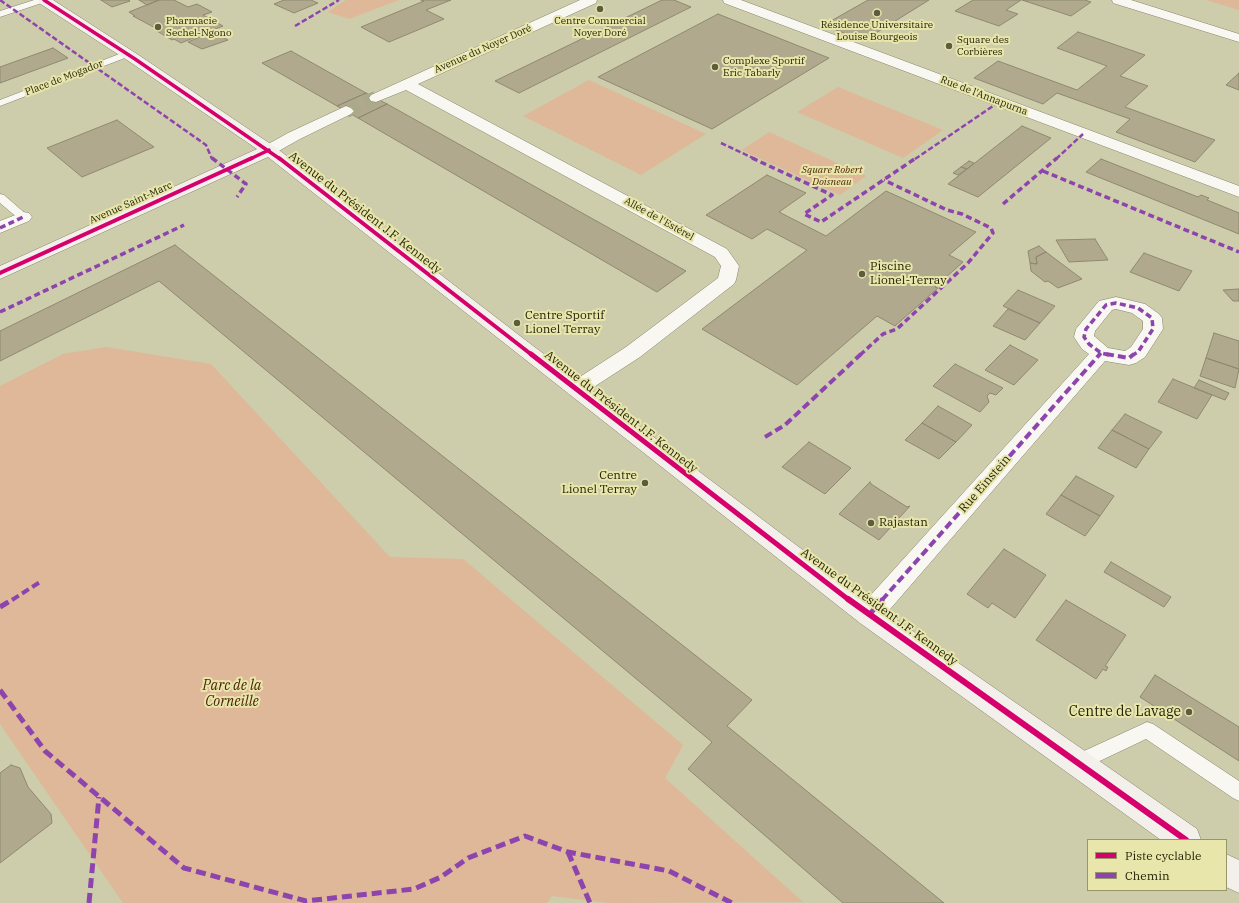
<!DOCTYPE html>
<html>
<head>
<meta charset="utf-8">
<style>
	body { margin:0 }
	#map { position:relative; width:1239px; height:903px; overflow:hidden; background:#cdccab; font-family:"IBM Plex Serif",serif }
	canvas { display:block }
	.legend { position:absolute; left:1087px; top:839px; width:140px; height:52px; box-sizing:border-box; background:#e8e6aa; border:1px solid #989669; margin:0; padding:5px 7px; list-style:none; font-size:12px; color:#201f07 }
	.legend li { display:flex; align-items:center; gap:8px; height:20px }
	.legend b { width:20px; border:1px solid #989669 }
</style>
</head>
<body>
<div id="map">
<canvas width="1239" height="903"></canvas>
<ul class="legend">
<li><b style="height:5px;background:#d6006c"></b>Piste cyclable</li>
<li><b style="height:5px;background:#8e44ad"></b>Chemin</li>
</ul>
</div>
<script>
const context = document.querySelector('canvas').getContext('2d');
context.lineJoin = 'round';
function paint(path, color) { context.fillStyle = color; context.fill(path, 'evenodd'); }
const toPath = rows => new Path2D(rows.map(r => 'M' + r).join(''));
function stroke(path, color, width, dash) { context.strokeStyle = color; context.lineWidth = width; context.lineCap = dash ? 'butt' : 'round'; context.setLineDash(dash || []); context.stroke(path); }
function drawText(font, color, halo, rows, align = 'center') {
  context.font = font + ' "IBM Plex Serif",serif'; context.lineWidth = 4; context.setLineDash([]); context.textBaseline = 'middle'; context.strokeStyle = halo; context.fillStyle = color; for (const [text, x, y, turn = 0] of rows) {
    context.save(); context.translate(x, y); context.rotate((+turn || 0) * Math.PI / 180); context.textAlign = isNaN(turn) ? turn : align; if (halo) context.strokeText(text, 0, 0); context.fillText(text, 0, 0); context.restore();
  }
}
const green = toPath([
	[346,0,399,0,349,19,328,12],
	[1206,0,1239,0,1239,10],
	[589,80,706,134,641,175,523,116],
	[838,87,943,130,903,158,797,112],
	[769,132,866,176,840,195,742,150],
	[106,347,211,364,390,557,463,559,683,745,665,778,803,902,608,903,552,896,547,903,123,903,0,724,0,386,63,354]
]);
const building = toPath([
	[101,0,129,0,130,1,112,7,101,0],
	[139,0,159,0,147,5,139,0],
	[159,0,174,0,188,7,197,4,212,12,203,15,223,26,181,43,174,39,172,40,157,31,159,30,133,16,135,16,129,12,159,0],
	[284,0,311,0,318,3,294,13,274,4,284,0],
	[421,0,451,0,426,10,444,19,389,42,361,27,424,1,421,0],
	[662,0,674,0,691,7,519,93,495,81,662,0],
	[868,0,929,0,863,41,824,25,868,0],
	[973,0,1021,0,1006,10,1018,14,999,26,955,11,973,0],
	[1022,0,1085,0,1091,2,1071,16,1022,0],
	[718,14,829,58,712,129,598,77,718,14],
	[212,32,228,40,202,49,188,42,212,32],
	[1078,32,1145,55,1120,76,1148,86,1125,107,1215,140,1195,162,1116,132,1130,119,1057,93,1043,104,974,78,998,61,1077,90,1107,66,1057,48,1078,32],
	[53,48,68,58,0,83,0,67,53,48],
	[291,51,366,93,337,106,262,63,291,51],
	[1239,73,1239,90,1226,85,1239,73],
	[366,93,387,104,358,118,337,106,366,93],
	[387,104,686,271,657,292,358,118,387,104],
	[117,120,154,147,82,177,47,148,117,120],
	[1022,126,1051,138,978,197,948,184,1022,126],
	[1101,159,1198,197,1201,195,1209,198,1207,200,1239,213,1239,234,1086,172,1101,159],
	[969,161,974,163,967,169,961,167,969,161],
	[961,167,967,169,958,175,953,173,961,167],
	[767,175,806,193,779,212,826,236,886,191,976,232,949,255,963,262,935,287,938,288,895,326,877,316,797,385,702,329,807,250,767,229,752,239,706,215,767,175],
	[1095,239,1108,260,1069,262,1056,240,1095,239],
	[175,245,752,700,727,726,944,903,843,903,688,769,712,742,159,281,0,361,0,331,175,245],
	[1039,246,1046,252,1036,257,1037,264,1030,263,1028,251,1039,246],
	[1046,252,1082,279,1058,288,1048,281,1045,282,1031,271,1030,263,1037,264,1036,257,1046,252],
	[1144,253,1192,271,1179,291,1130,272,1144,253],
	[1239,289,1239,301,1233,301,1223,290,1239,289],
	[1018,290,1055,306,1040,323,1003,306,1018,290],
	[1008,309,1040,323,1025,340,993,326,1008,309],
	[1214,333,1239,341,1239,369,1206,358,1214,333],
	[1010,345,1038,360,1014,385,985,370,1010,345],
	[1206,358,1239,369,1235,388,1200,376,1206,358],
	[955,364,1003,388,996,395,990,393,987,396,989,402,980,412,933,386,955,364],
	[1173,379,1212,395,1197,419,1158,402,1173,379],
	[1199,380,1229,393,1225,400,1194,388,1199,380],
	[938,406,972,425,956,442,922,423,938,406],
	[1125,414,1162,432,1149,449,1112,430,1125,414],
	[922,423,956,442,939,459,905,440,922,423],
	[1112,430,1149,449,1136,468,1098,448,1112,430],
	[809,442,851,468,825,494,782,467,809,442],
	[1076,476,1114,496,1100,516,1061,495,1076,476],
	[870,482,871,484,907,507,910,506,879,540,839,514,870,482],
	[1061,495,1100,516,1085,536,1046,514,1061,495],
	[1004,549,1046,575,1015,618,992,603,988,608,967,594,1004,549],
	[1111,562,1171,597,1164,607,1104,572,1111,562],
	[1066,600,1126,635,1105,666,1108,667,1106,671,1103,669,1096,679,1036,640,1066,600],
	[1155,675,1239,727,1239,761,1140,697,1155,675],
	[11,765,20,768,28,787,51,814,52,823,0,863,0,773,11,765]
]);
const streetTunnel = toPath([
	[346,111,376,98]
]);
const lane = toPath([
	[34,0,46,0,45,2,0,17,0,11,34,0],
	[127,51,131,54,130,56,0,106,0,100,127,51],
	[0,194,4,195,27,215,29,217,27,219,19,219,0,203,0,194],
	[1147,722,1153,724,1239,781,1239,801,1233,798,1146,739,1083,769,1077,772,1071,769,1068,763,1071,757,1147,722]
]);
const street = toPath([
	[580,0,597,0,596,3,418,84,727,249,739,266,736,280,734,284,640,357,583,394,576,396,569,394,566,389,569,384,626,347,718,278,721,266,715,257,406,90,376,102,371,101,369,98,371,95,580,0],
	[723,0,741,0,1239,186,1239,197,724,3,723,0],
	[1112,0,1131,0,1239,34,1239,42,1113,3,1112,0],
	[346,106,351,108,354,111,351,114,300,139,275,153,269,155,263,153,261,150,263,147,288,133,346,106],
	[23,212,29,213,32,217,29,221,0,233,0,221,23,212],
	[1116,297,1145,304,1159,314,1162,318,1163,329,1145,357,1136,363,1129,365,1105,361,878,623,869,626,860,623,856,615,860,607,1089,354,1082,349,1074,337,1076,329,1099,301,1116,297],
	[1116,309,1132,313,1143,321,1143,329,1131,347,1125,351,1108,348,1094,336,1095,331,1112,310,1116,309]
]);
const secondary = toPath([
	[38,0,53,0,140,56,275,147,524,339,878,607,1197,829,1201,840,1161,840,860,623,268,157,0,279,0,266,257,149,130,62,39,3,38,0],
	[1226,854,1239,860,1239,893,1226,887,1226,854]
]);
const quietFar3 = toPath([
	[0,0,206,145,212,159],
	[295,26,339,0],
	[721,143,755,159],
	[915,159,999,102],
	[1056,159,1083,134]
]);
const quietFar2 = toPath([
	[212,158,246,184,237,197],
	[752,158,832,195,804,214,821,222,916,158],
	[1043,171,1239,252],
	[1003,204,1057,158],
	[0,228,23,217],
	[0,312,184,225],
	[860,355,883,334,897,329,968,263,993,233,991,228,962,214,947,210,884,180],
	[1099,355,1101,353],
	[1109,355,1101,353,1089,344,1084,337,1086,329,1106,305,1116,303,1138,308,1152,318,1153,329,1138,352,1133,355]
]);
const quietFar1 = toPath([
	[1106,354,1129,358,1134,354],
	[765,437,785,425,861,354],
	[12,600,40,582],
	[882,600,1100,354]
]);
const quiet = toPath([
	[0,607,13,599],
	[869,615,883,599],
	[0,690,45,751,184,868,306,901,414,889,441,877,468,858,525,836,568,852,669,871,732,903],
	[568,852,590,903],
	[89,903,99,797]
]);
const cyclewayFar3 = toPath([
	[44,0,135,59,280,159],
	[250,159,269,150]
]);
const cyclewayFar2 = toPath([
	[279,158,532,355],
	[0,273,252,158]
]);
const cyclewayFar1 = toPath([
	[531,354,849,600]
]);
const cycleway = toPath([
	[848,599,1186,840]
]);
const markers = [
	[600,9,4,"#5d5c40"],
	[877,13,4,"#5d5c40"],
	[158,27,4,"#5d5c40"],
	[949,46,4,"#5d5c40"],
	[715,67,4,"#5d5c40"],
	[862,274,4,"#5d5c40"],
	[517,323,4,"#5d5c40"],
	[645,483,4,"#5d5c40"],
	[871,523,4,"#5d5c40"],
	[1189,712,4,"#5d5c40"]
];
const farPoinames = [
	["Pharmacie",166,21],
	["Sechel-Ngono",166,33],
	["Centre Commercial",600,21,"center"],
	["Noyer Doré",600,33,"center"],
	["Résidence Universitaire",877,25,"center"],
	["Louise Bourgeois",877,37,"center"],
	["Square des",957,40],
	["Corbières",957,52],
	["Complexe Sportif",723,61],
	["Eric Tabarly",723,73]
];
const farStreetnames = [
	["Avenue du Noyer Doré",483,49,-24],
	["Place de Mogador",64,78,-21],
	["Rue de l'Annapurna",984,96,21],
	["Avenue Saint-Marc",131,203,-24],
	["Allée de l'Estérel",659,219,29]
];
const farParknames = [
	["Square Robert",832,170],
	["Doisneau",832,182]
];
const streetNames = [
	["Avenue du Président J.F. Kennedy",365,213,38],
	["Avenue du Président J.F. Kennedy",621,412,38],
	["Rue Einstein",985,484,-49],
	["Avenue du Président J.F. Kennedy",879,607,36]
];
const poiNames = [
	["Piscine",870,267],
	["Lionel-Terray",870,281],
	["Centre Sportif",525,316],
	["Lionel Terray",525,330],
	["Centre",637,476,"right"],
	["Lionel Terray",637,490,"right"],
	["Rajastan",879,523]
];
const nearParknames = [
	["Parc de la",232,686],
	["Corneille",232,702]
];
const nearPoinames = [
	["Centre de Lavage",1181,712]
];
paint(green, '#deb898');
paint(building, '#b0a98d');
stroke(building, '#8e8970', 1);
stroke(streetTunnel, '#aaa98a', 14, [14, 7]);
stroke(lane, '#86846b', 1);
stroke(street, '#86846b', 1);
stroke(secondary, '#86846b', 1);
paint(lane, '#f8f7f2');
paint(street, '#f8f7f2');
paint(secondary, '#f3f0ec');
stroke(quietFar3, '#8e44ad', 2.5, [5.5, 2.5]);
stroke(quietFar2, '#8e44ad', 3.5, [6, 3.5]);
stroke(quietFar1, '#8e44ad', 4, [8, 4]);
stroke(quiet, '#8e44ad', 5, [10, 5]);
stroke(cyclewayFar3, '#d6006c', 3.5);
stroke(cyclewayFar2, '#d6006c', 4);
stroke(cyclewayFar1, '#d6006c', 5);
stroke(cycleway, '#d6006c', 6);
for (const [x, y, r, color] of markers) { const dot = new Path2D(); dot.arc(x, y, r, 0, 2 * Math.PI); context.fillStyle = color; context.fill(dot); stroke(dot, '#e8e6aa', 1.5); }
drawText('10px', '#201f07', '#e8e6aa', farPoinames, 'left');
drawText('10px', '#201f07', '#e8e6aa', farStreetnames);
drawText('italic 10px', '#4b1f06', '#e8e6aa', farParknames);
drawText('12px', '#201f07', '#e8e6aa', streetNames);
drawText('12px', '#201f07', '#e8e6aa', poiNames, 'left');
drawText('italic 14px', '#4b1f06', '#e8e6aa', nearParknames);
drawText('14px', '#201f07', '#e8e6aa', nearPoinames, 'right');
</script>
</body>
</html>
